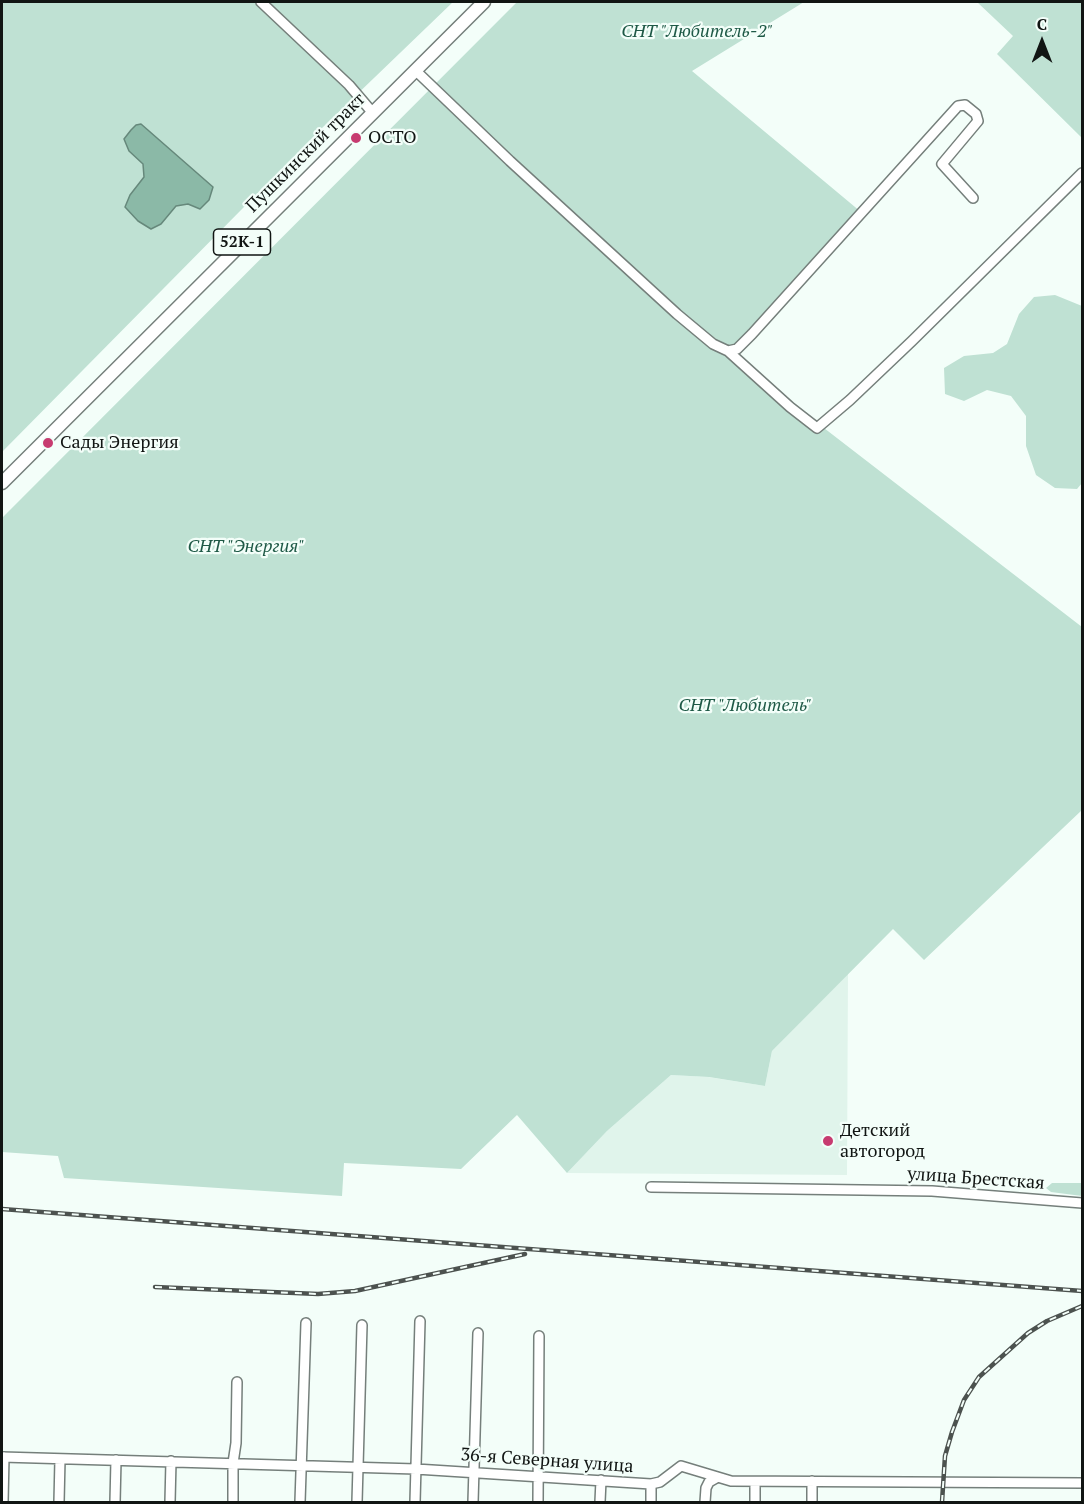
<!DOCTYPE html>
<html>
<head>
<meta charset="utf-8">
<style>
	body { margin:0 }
	#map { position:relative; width:1084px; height:1504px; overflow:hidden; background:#f3fef9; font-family:"PT Serif",serif }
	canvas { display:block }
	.frame { position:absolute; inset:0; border:3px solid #111513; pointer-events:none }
	.north { position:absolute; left:1012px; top:12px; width:60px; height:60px; -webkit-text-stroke:4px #f3fef9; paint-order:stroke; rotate:0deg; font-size:16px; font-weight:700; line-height:24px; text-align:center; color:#111513 }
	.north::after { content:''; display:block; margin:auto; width:21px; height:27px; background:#111513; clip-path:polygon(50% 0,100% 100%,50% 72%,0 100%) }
</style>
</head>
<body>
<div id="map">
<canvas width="1084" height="1504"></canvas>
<div class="frame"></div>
<div class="north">С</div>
</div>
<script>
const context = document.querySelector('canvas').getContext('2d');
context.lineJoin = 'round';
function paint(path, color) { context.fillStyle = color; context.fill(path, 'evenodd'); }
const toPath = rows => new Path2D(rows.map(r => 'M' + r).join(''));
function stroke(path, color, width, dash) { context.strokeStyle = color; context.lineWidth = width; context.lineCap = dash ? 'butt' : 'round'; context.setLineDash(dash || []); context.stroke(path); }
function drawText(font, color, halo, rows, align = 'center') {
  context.font = font + ' "PT Serif",serif'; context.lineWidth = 4.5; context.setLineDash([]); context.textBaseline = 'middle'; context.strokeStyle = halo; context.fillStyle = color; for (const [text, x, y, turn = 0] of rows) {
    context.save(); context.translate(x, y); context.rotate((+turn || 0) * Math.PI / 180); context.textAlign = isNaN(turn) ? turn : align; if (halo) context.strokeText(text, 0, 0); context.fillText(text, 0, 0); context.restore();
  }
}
const built = toPath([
	[848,973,847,1175,567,1173,607,1131,671,1075,708,1077,765,1086,772,1051]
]);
const green = toPath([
	[2,2,453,2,322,128,2,452],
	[517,2,804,2,692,71,861,212,728,354,1082,627,1082,810,924,960,893,929,772,1051,765,1086,709,1077,671,1075,607,1131,567,1173,517,1115,461,1169,344,1163,342,1196,64,1178,58,1156,2,1152,2,518],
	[977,2,1082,2,1082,138,997,54,1013,36],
	[1055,295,1082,306,1082,483,1077,489,1055,488,1036,475,1026,446,1026,416,1011,396,987,390,964,401,945,394,944,368,964,356,993,353,1007,344,1019,314,1034,297],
	[1052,1183,1082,1183,1082,1196,1051,1192,1046,1188]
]);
const water = toPath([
	[141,124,213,187,209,200,200,209,188,204,176,206,161,224,151,229,138,221,125,207,130,195,144,177,143,164,129,151,124,139,131,130,136,125,141,124]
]);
const minor = toPath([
	[261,2,349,85,372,112],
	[415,70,510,161,677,314,713,344,728,351,737,349,752,334,958,106,965,105,976,114,978,121,942,164,973,198],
	[728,351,790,407,817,428,850,400,912,341,1082,173],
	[651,1187,932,1191,1082,1203],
	[2,1457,416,1469,651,1484,660,1482,681,1466,731,1481,1082,1483],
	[3,1502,4,1457],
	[59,1502,60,1459],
	[115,1502,116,1460],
	[170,1502,171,1461],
	[233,1502,233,1463,236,1443,237,1382],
	[300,1502,306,1323],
	[357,1502,362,1325],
	[415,1502,420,1321],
	[473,1502,478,1333],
	[538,1502,539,1336],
	[600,1502,601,1480],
	[651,1502,651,1484],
	[705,1502,706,1488,709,1482,716,1478],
	[755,1502,755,1482],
	[812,1502,812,1481]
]);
const major = toPath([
	[2,483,484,2]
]);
const rail = toPath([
	[2,1209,1082,1291],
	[155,1287,318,1294,355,1291,525,1254],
	[942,1502,945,1456,952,1432,964,1400,979,1377,1028,1333,1047,1321,1082,1306]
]);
const markers = [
	[356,138,6,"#c73b70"],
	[48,443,6,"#c73b70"],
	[828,1141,6,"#c73b70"]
];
const shields = [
	[242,242,57]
];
const shieldNames = [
	["52К-1",242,242]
];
const parkNames = [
	["СНТ \"Любитель-2\"",697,32],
	["СНТ \"Энергия\"",246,547],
	["СНТ \"Любитель\"",745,706]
];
const poiNames = [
	["ОСТО",368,138],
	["Сады Энергия",60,443],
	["Детский",840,1131],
	["автогород",840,1152]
];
const streetNames = [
	["Пушкинский тракт",306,153,-45],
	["улица Брестская",976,1179,4],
	["36-я Северная улица",547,1461,4]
];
paint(built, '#e0f4eb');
paint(green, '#bfe1d3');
paint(water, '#8bb9a7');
stroke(water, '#66887b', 1.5);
stroke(minor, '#757f7b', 12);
stroke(major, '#757f7b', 15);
stroke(minor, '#fff', 9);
stroke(major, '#fff', 12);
stroke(rail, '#4c524f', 4.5);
stroke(rail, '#f3fef9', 2, [7]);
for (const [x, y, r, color] of markers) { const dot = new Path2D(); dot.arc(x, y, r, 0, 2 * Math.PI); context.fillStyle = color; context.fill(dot); stroke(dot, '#f3fef9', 2); }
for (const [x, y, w] of shields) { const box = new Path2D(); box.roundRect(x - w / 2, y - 13, w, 26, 4.5); context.fillStyle = '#f3fef9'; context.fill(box); stroke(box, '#111513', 1.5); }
drawText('bold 16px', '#111513', null, shieldNames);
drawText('italic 18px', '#1e5946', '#f3fef9', parkNames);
drawText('18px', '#111513', '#f3fef9', poiNames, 'left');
drawText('18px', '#111513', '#f3fef9', streetNames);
</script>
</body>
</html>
